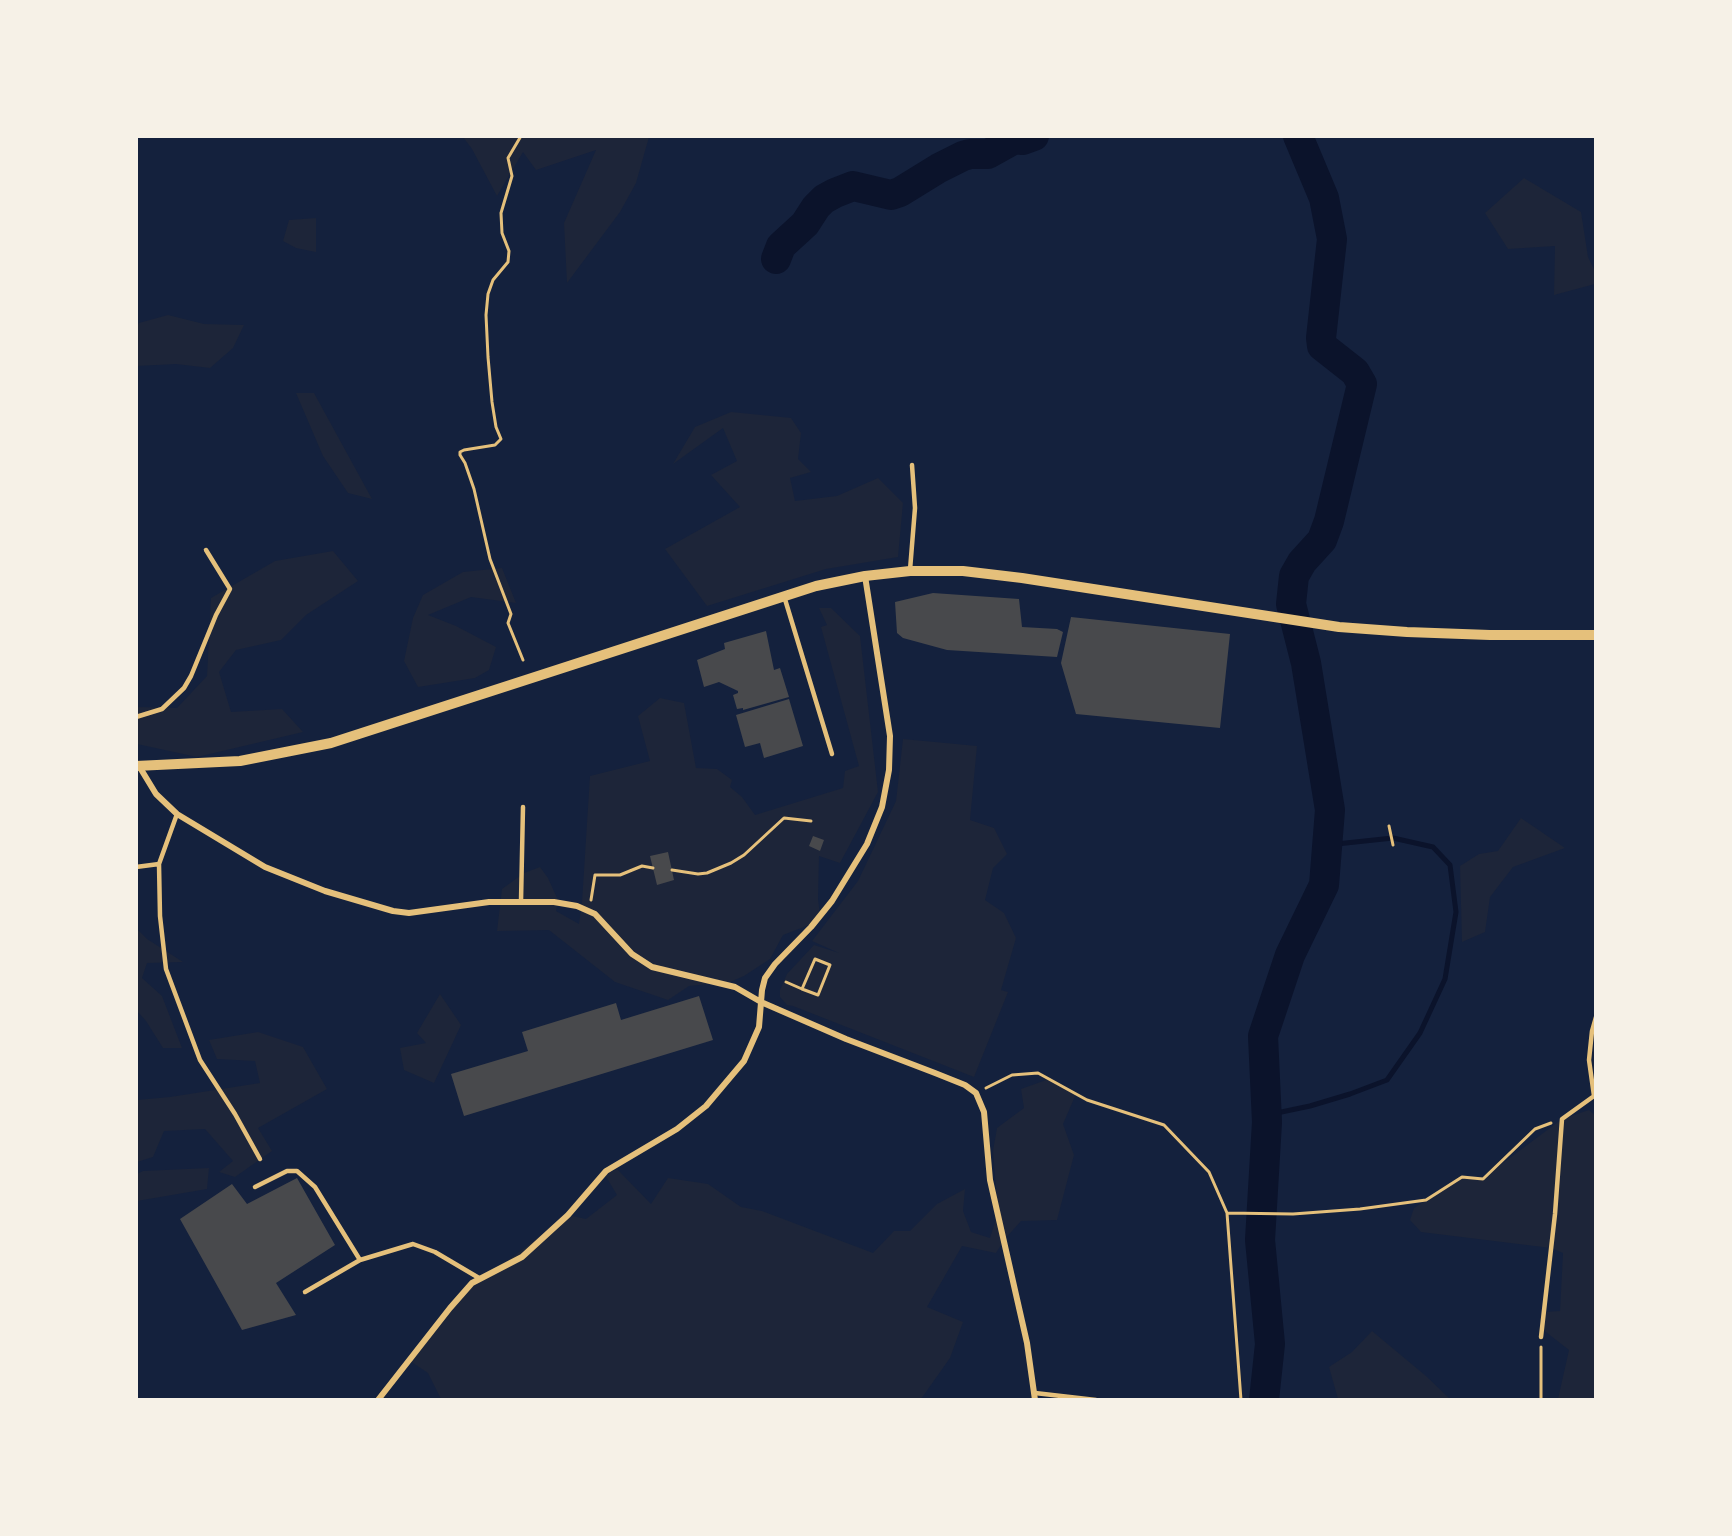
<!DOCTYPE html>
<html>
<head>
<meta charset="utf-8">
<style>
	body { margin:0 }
	#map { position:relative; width:1732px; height:1536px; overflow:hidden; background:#14213d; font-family:Manrope,sans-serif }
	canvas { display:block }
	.frame { position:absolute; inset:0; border:138px solid #f6f1e7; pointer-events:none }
</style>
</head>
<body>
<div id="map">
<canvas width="1732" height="1536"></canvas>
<div class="frame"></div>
</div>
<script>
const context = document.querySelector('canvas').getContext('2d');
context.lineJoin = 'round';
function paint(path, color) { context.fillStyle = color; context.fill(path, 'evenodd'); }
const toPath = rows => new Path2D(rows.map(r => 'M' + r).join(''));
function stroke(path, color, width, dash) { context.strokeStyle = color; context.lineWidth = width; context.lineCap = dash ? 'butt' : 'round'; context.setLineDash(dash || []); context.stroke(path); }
const green = toPath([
	[463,137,649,137,636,183,620,212,567,283,564,223,596,150,536,170,523,152,497,196,472,149],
	[1524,178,1581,212,1588,257,1595,271,1595,284,1554,295,1555,246,1508,249,1485,213],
	[316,218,316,252,296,248,283,241,289,220],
	[168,315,204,324,244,325,233,348,210,368,176,364,137,366,137,326,139,323],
	[296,393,314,393,372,499,348,493,323,456],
	[731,412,791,418,801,433,798,459,811,472,790,478,795,501,837,496,878,478,903,503,898,557,826,569,707,606,665,549,740,507,711,475,737,461,723,428,673,464,695,427],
	[333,551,358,581,306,615,281,640,236,650,219,672,231,712,282,709,303,732,197,757,137,744,137,707,177,708,207,676,211,598,275,561],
	[502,568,516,603,471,597,428,615,456,626,496,647,489,670,475,678,418,687,404,661,413,618,423,595,463,572],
	[819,608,831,608,860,636,878,792,840,863,819,856,818,899,820,915,809,925,783,935,770,959,744,976,730,982,689,986,668,1000,615,982,549,930,497,931,502,889,524,873,540,867,548,878,558,900,556,911,579,924,582,902,590,776,650,761,638,716,660,698,684,703,696,768,717,769,732,780,730,787,742,797,755,815,843,788,845,771,859,766,821,627,827,625],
	[903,739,977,746,970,820,994,828,1007,854,993,868,985,900,1004,913,1016,938,1001,990,1008,992,974,1077,793,1006,787,1005,780,997,780,990,787,974,814,945,839,953,812,941,858,881,896,801],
	[1521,818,1565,848,1513,867,1490,897,1485,932,1462,942,1460,866,1479,854,1498,851],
	[136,928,147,939,183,962,147,963,142,978,162,996,182,1048,163,1048,146,1021,137,1011],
	[440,994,461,1025,434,1083,404,1070,400,1048,426,1043,417,1033],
	[258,1032,303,1047,327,1089,258,1128,272,1151,235,1177,219,1172,233,1161,205,1129,164,1131,153,1157,137,1162,137,1100,170,1097,260,1083,255,1061,217,1059,209,1040],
	[1049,1079,1076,1094,1063,1124,1074,1155,1057,1220,1021,1221,1004,1240,996,1253,962,1246,927,1307,963,1322,950,1358,921,1399,441,1399,428,1373,410,1361,461,1296,568,1215,586,1219,617,1195,605,1175,617,1169,651,1204,668,1178,708,1184,741,1207,762,1211,873,1253,894,1231,910,1231,937,1204,965,1189,963,1211,971,1232,990,1238,998,1213,993,1151,997,1128,1024,1108,1021,1089],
	[1589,1110,1595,1115,1595,1399,1558,1399,1569,1350,1542,1329,1544,1312,1560,1311,1563,1253,1551,1248,1421,1232,1410,1220,1414,1208,1462,1177,1483,1178,1562,1119],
	[209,1168,207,1189,137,1201,137,1174,143,1171],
	[1372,1331,1426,1376,1450,1399,1338,1399,1329,1367,1352,1352]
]);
const stream = toPath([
	[1267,1115,1310,1106,1350,1094,1387,1080,1420,1033,1445,979,1456,912,1450,865,1433,847,1393,838,1327,845]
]);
const river = toPath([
	[776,259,781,246,805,224,816,207,824,199,835,193,853,186,891,195,900,192,939,168,963,156,970,154,988,154,1015,139,1023,140,1034,136],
	[1264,1400,1270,1344,1260,1240,1267,1122,1263,1036,1290,955,1324,885,1330,810,1306,663,1291,604,1294,576,1302,562,1322,540,1329,521,1362,384,1355,372,1322,346,1321,338,1332,239,1324,198,1298,136]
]);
const building = toPath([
	[933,593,1019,599,1022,627,1057,629,1063,632,1057,657,947,650,903,638,897,633,895,602],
	[1071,617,1230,634,1220,728,1076,714,1061,663],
	[766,631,774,670,780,668,789,697,743,710,743,708,737,709,733,695,738,693,738,691,719,682,704,687,697,660,725,649,724,643],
	[789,699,803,746,764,758,760,743,745,747,736,715],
	[813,836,824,840,820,851,809,846],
	[668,852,674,880,657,885,650,856],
	[699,996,713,1040,464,1116,451,1074,528,1051,522,1032,616,1003,621,1020],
	[297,1178,335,1245,276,1283,296,1315,242,1330,180,1219,232,1184,247,1204]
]);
const path = toPath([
	[521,136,508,158,512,176,501,213,502,233,509,251,508,262,493,280,488,294,486,315,488,357,492,402,496,427,501,439,495,445,464,450,460,452,460,455,465,463,474,489,490,559,511,614,508,623,523,660],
	[1389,826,1393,845],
	[672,870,698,874,707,873,731,863,744,855,784,818,811,821],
	[591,900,595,875,620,875,642,866,653,868],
	[786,982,802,989,818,995,830,965,815,959,802,989],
	[986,1088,1012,1075,1038,1073,1087,1100,1164,1125,1209,1172,1227,1213,1241,1400],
	[1227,1213,1293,1214,1360,1209,1426,1200,1462,1177,1483,1179,1535,1129,1551,1123],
	[1541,1400,1541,1347]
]);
const service = toPath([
	[910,570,915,508,912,465],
	[784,596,832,754],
	[136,717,162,709,184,688,191,676,216,615,230,589,206,550],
	[177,814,159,864,160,916,166,969,200,1060,235,1114,260,1159],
	[136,867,159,864],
	[521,901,523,807],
	[255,1187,287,1171,297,1171,315,1187,360,1260],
	[305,1292,360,1260,413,1244,435,1252,479,1278],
	[1541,1337,1555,1214,1562,1119,1594,1096,1589,1060,1592,1031,1596,1017],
	[1035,1393,1096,1400]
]);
const minor = toPath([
	[139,766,156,794,177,814,265,867,325,891,393,911,409,913,489,902,554,902,577,906,595,914,632,954,652,967,735,987,761,1002,846,1039,935,1073,965,1085,976,1093,984,1112,990,1180,1027,1343,1035,1400],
	[378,1400,450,1308,472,1283,522,1257,568,1215,606,1171,677,1129,706,1106,744,1061,759,1027,762,990,765,978,775,964,811,927,832,901,867,844,882,807,889,770,890,736,865,576]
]);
const tertiary = toPath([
	[136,766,240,761,331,743,816,586,865,576,910,571,963,571,1022,578,1339,627,1407,632,1490,635,1596,635]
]);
paint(green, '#1d2539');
stroke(stream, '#0b132b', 5);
stroke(river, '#0b132b', 30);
paint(building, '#48494c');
stroke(path, '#e5c07b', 3);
stroke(service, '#e5c07b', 4.5);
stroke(minor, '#e5c07b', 6);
stroke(tertiary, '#e5c07b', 10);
</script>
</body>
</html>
